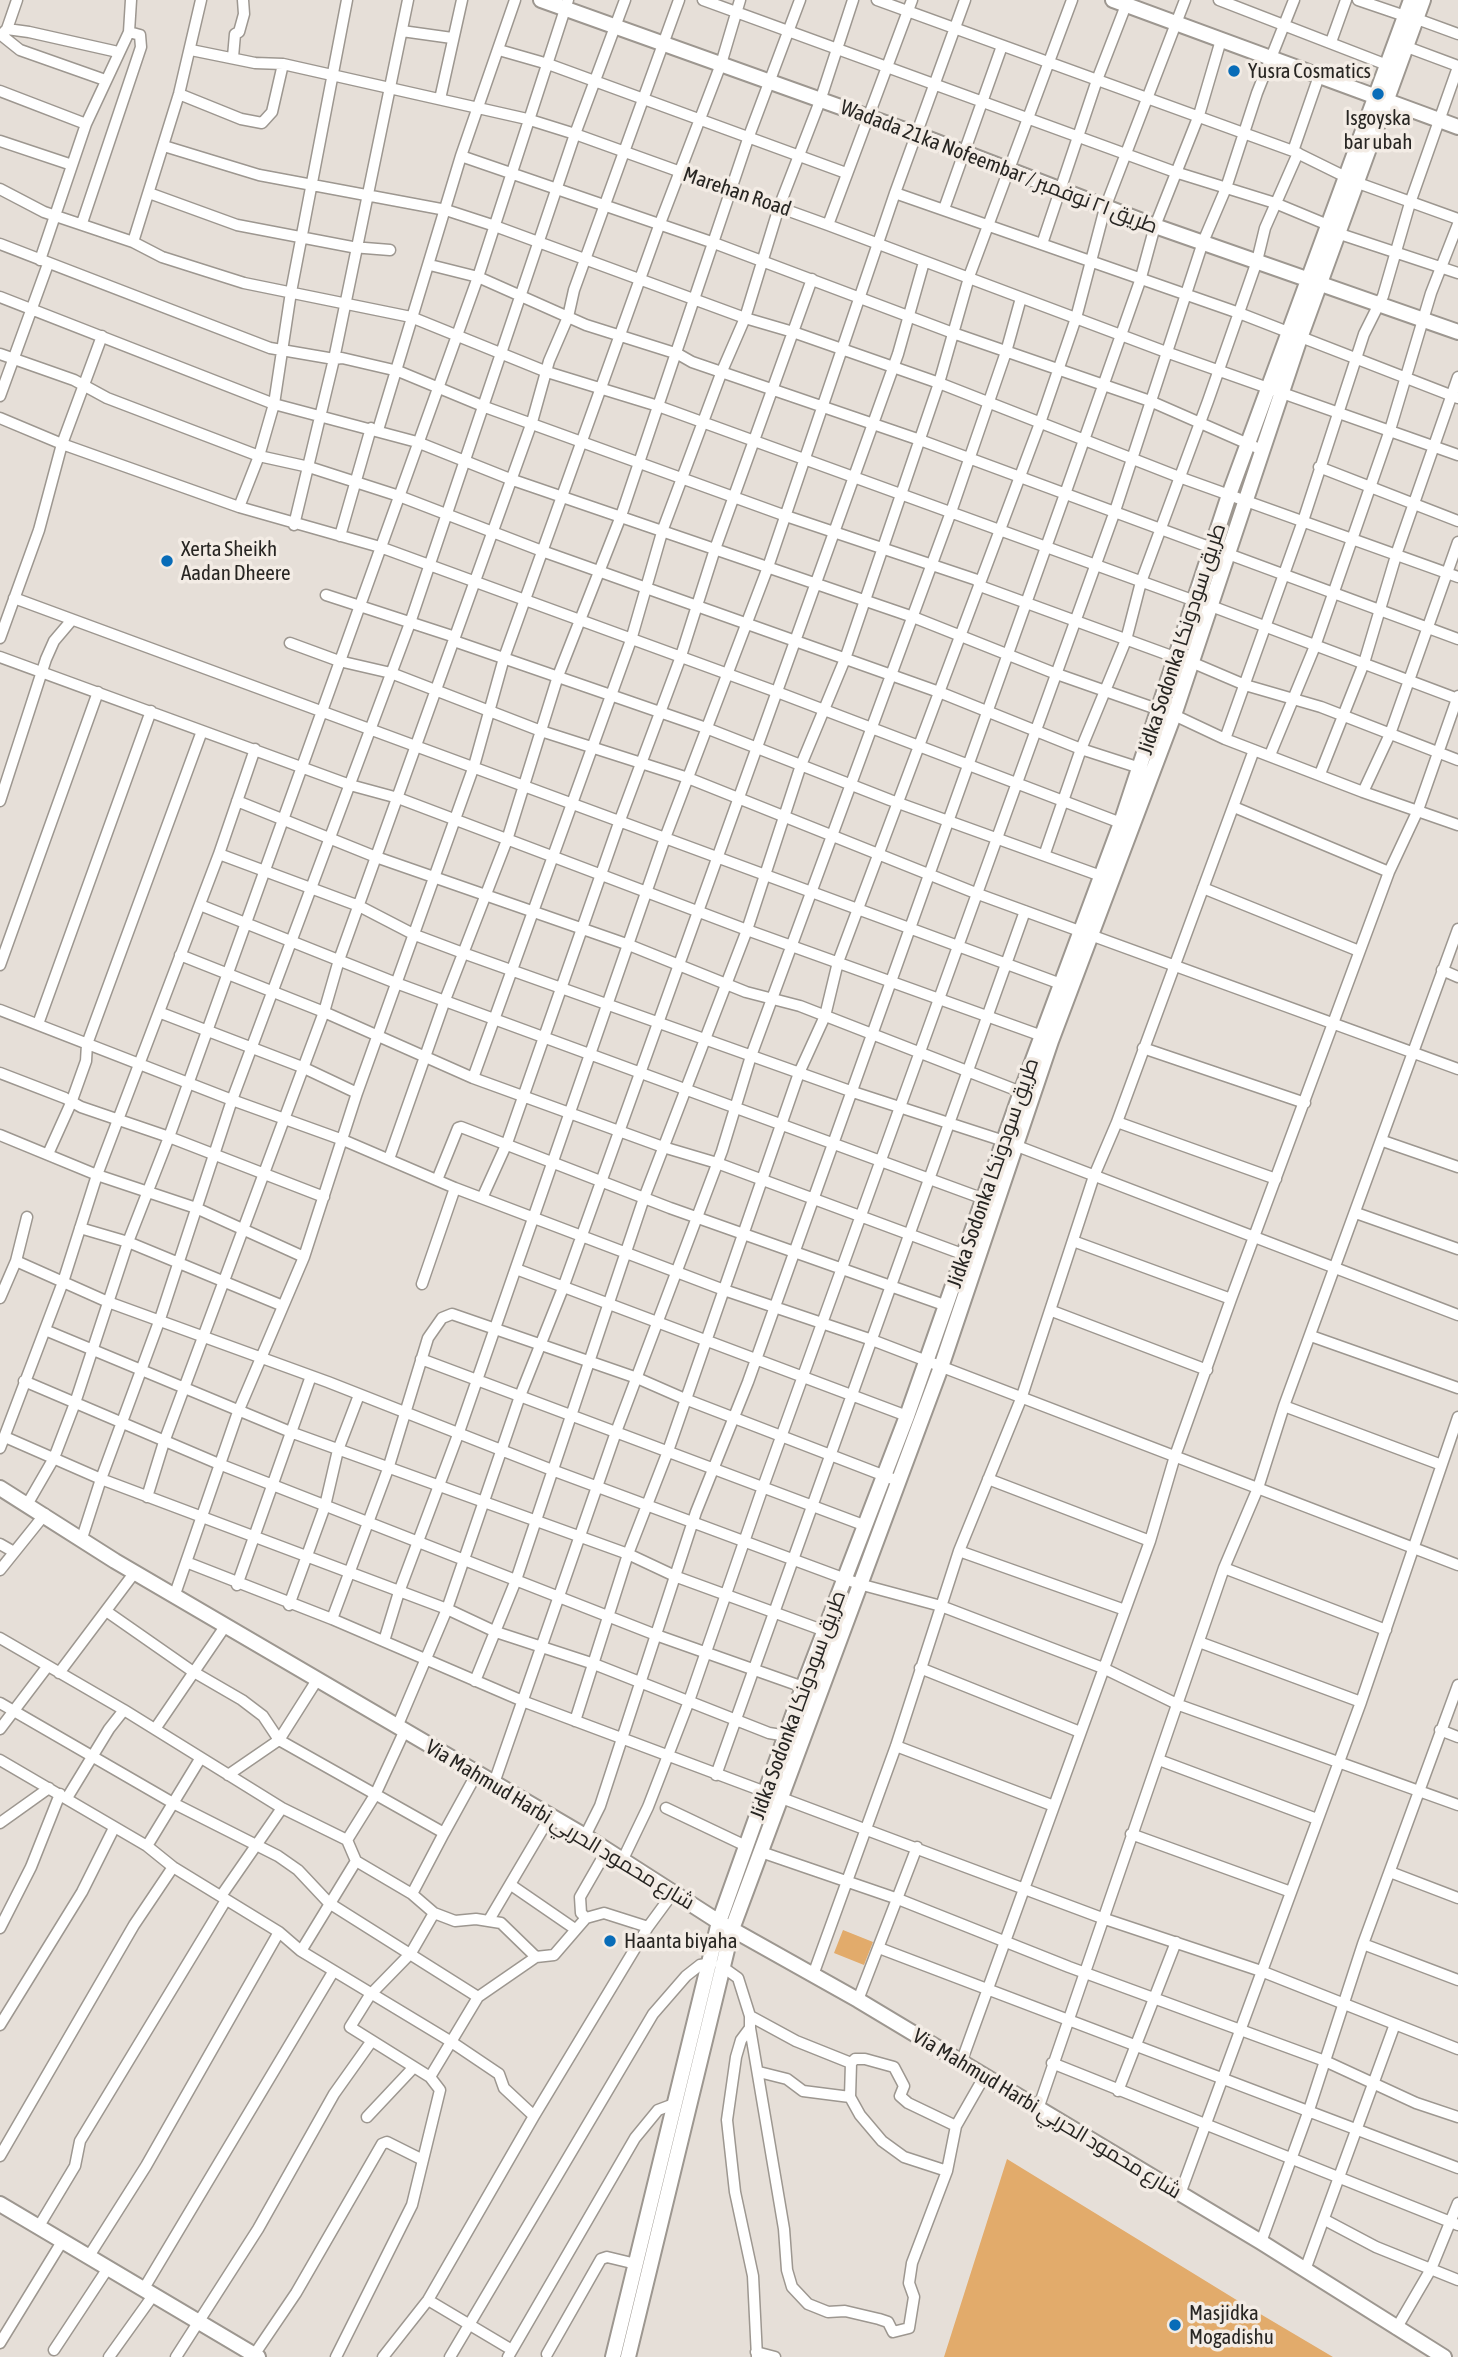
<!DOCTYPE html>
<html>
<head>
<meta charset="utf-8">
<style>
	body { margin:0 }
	canvas { display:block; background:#e6dfd8 }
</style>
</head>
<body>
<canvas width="1458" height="2357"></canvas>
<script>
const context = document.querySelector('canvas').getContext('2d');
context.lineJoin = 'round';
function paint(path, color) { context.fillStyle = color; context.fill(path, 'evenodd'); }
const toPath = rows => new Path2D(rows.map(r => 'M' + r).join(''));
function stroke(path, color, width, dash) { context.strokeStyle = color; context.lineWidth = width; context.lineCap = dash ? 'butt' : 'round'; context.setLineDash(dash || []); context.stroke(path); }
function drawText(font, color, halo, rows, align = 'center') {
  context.font = font + ' "Asap Condensed",Cairo,sans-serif'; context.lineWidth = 7; context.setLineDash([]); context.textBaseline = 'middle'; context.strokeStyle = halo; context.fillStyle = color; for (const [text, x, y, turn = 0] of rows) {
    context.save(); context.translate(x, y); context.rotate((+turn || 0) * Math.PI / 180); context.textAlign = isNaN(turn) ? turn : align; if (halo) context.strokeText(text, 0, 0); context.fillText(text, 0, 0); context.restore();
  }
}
const green = toPath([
	[843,1930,873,1942,864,1965,834,1953],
	[1007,2159,1235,2299,1333,2357,944,2357]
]);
const street = toPath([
	[703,0,1175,172,1275,203,1328,225],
	[877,0,1293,151,1358,183,1458,219],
	[1219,0,1387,65],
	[1358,0,1405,16],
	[1417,19,1458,34],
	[7,29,17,0],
	[402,31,452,38],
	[0,34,20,50,105,80],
	[2,34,7,29,29,32,118,52],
	[1331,42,1346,0],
	[1407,47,1458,66],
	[191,50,255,63,283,64,527,119,575,134,828,225,1166,352,1458,455],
	[499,50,548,64,846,173],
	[233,57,235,34,239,32,244,14,243,0],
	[0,91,86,124],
	[179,94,241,119,262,123,272,112,283,64],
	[440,99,462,0],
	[0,141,72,165],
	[164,146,259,175,446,210,492,225,745,318,793,332,939,383,1179,477,1458,577],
	[1293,151,1319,76],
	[461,156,714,243,953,333,1150,401,1262,450],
	[0,189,44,212,133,242,162,257,244,283,411,317,547,372,658,406,1195,601],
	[149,193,237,225,352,247,390,250],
	[895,193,1239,313,1458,398],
	[944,209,1002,46],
	[82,223,141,47,140,35,129,32],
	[828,225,912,0],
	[1340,234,1458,273],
	[133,242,179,94,201,0],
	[0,244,270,348,334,359,342,358,398,371,485,407,786,516,977,580,980,586,1177,658],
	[1042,244,1097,80,1128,0],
	[40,260,86,124,129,32,131,0],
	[430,265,478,277,586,325,678,354,692,362,920,440,1458,639],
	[0,297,274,404,417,442,510,479,913,617,1054,673,1174,715,1225,739,1363,792,1458,825],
	[0,354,74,380,107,398,259,456,309,467,399,496,542,551,939,692,1081,749,1140,768],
	[0,396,48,264],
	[0,418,62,444,239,507,380,547,777,692,1121,823],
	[378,430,461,156,515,0],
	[1319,467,1458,521],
	[239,507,259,456,274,404,291,292,347,0],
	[294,525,334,359,408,0],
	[340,536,371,428],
	[326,595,452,636,454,641,706,728,890,800,1101,876],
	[14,598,1061,984],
	[1211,606,1458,699],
	[0,638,39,530,62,444,102,336],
	[290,643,339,661,391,673,541,731,688,778,978,894,1458,1069],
	[0,657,350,785,398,798,747,930,1045,1037],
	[1191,662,1245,685,1321,707,1458,760],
	[1225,739,1303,521,1364,334,1383,296,1410,203,1458,67],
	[1270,755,1315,646,1390,430,1431,293,1458,224],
	[1320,774,1364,663,1398,549,1458,377],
	[1363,792,1390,734,1458,542],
	[0,801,46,659,54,641,71,621],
	[237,801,376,857,629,945,746,992,800,1006,1021,1092],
	[1234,807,1389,872],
	[1045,853,1081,749,1126,640,1141,582,1208,401,1257,261,1265,228,1298,153],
	[219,854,359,906,415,935,463,953,853,1092,1004,1141,1458,1315],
	[1203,888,1359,951],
	[200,905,396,983,984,1199],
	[180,955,324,1012,473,1078,663,1147,717,1163,965,1255],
	[0,965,98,692],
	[1442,970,1458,977],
	[0,1010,232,1100,343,1140,455,1188,724,1290,872,1340,1458,1565],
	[161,1013,302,1067,357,1093],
	[38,1024,151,711],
	[1143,1048,1305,1103],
	[0,1073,65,1098,81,1107,169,1137,324,1197],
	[473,1078,631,640,663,529,722,371,745,318,779,207,820,101,853,0],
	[1117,1122,1276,1179],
	[0,1135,97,1175,196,1208,304,1257],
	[1383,1141,1458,1167],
	[48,1154,71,1103,86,1061,87,1044,202,731],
	[389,1159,445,1000,507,840,558,676,621,516,749,136,800,0],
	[437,1180,458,1128,461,1127,670,1208,947,1306],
	[483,1196,507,1143,620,820,680,659,715,549,812,279],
	[1356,1213,1458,1249],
	[80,1228,128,1242,283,1306],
	[1073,1241,1231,1299],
	[16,1261,108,1302,328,1382,552,1470,859,1584,941,1606,1103,1668,1179,1705,1458,1805],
	[516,1269,907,1416],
	[422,1284,455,1188],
	[0,1298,16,1261,27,1217],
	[1052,1311,1207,1370],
	[45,1330,293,1433,628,1554,677,1577,825,1631],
	[1311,1336,1458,1388],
	[421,1359,866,1526],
	[24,1381,219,1464,656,1635,803,1687,820,1688],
	[1284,1406,1439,1464],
	[5,1437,101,1479,447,1609,496,1632,594,1664,769,1733,787,1736],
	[0,1448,63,1282,97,1175,219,854,255,749],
	[988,1479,1150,1541],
	[147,1497,164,1442,324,1012,339,960,532,422,549,361,568,317,574,290,679,0],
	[28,1503,54,1458,75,1403,128,1242,169,1137,478,277,568,0],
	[82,1538,101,1479,160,1319,232,1100,410,623,575,134,625,0],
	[0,1544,14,1552],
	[959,1551,1125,1610],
	[186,1562,332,1619,525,1702,1102,1918,1261,1971,1458,2049],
	[1224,1568,1386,1630],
	[0,1570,45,1514],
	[237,1585,311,1376],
	[175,1594,238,1412,304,1257,357,1093,474,766,504,658,659,226,721,64,740,0],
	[289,1605,325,1506,338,1450,359,1395],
	[106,1611,192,1671,242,1700,263,1716,279,1740,444,1833,477,1773],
	[332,1619,388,1469,428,1338,442,1318,452,1314,637,1378,685,1399,898,1481],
	[0,1638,124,1710,282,1808,347,1840,356,1861,412,1894,434,1913,455,1921,476,1919,501,1923,536,1957],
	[384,1641,399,1592,459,1432,665,838,768,567,895,193,965,0],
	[1199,1642,1361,1702],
	[920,1668,1080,1732],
	[59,1673,135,1572],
	[475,1681,516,1580,644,1198,747,930,801,765,845,659,939,383,970,274,1072,0],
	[0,1703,173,1803,278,1856,298,1870,329,1903,478,1997],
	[575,1721,628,1554,668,1451,799,1073,825,1016,838,962,1040,423,1076,318,1105,208,1185,0],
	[397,1727,447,1609,520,1396,563,1288,898,354,924,262],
	[0,1729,47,1667],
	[155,1729,226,1625],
	[1440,1730,1458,1737],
	[896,1746,1054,1806],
	[0,1760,147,1846,173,1867,279,1932,301,1951,450,2041,499,2074,504,2088,534,2116],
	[1159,1760,1317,1819],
	[228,1775,279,1740,317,1680],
	[716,1775,1025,911],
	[494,1783,616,1432,722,1151,751,1056,951,512,1006,352,1021,298],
	[67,1798,109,1729,124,1710],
	[666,1808,746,1846],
	[0,1823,49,1788],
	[1131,1834,1291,1892],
	[585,1836,600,1806,696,1512,748,1382,1065,494,1140,281,1155,226,1199,115,1221,40],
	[347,1840,375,1795,404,1732],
	[147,1846,200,1759],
	[761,1852,898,1899,1069,1967,1325,2061,1416,2103,1458,2117],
	[623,1859,648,1807,689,1701,763,1487,1115,511,1203,242,1226,188,1257,93,1294,0],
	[1390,1872,1458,1898],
	[511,1885,575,1929],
	[412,1894,444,1833],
	[221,1896,282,1808],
	[586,1918,604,1913,648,1927],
	[489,1920,551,1815],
	[0,1928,31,1867,60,1794],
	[1363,1944,1458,1980],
	[879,1948,1458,2168],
	[301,1951,356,1861],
	[724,1968,738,1978,750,2016,750,2028,741,2040,736,2057,727,2120,735,2192,753,2276,757,2357],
	[813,1975,896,1746,959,1551,1021,1399,1094,1176,1117,1122,1254,750],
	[858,2000,917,1847],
	[750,2016,796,2041,851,2063,855,2059,865,2059,894,2067,904,2086,900,2096,908,2103,956,2126],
	[0,2025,82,1892,114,1828],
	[750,2028,784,2229,787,2270,792,2287,808,2304,828,2312,845,2311,879,2319,888,2322,893,2332,909,2328,914,2297,909,2283,912,2263,947,2171,956,2126,984,2077],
	[851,2063,850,2097,860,2115,882,2141,904,2157,947,2171],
	[961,2063,1150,1541,1175,1456,1231,1299,1389,872,1418,810,1458,696],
	[1052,2063,1458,2225],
	[759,2072,787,2079,803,2091,850,2097],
	[430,2077,350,2027,370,1995,411,1953,434,1913],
	[1118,2091,1176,1942],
	[1038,2109,1224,1568,1258,1488,1284,1406,1458,929],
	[367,2117,414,2067],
	[0,2156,134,1925,173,1867],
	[1180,2194,1361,1702,1458,1417],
	[1325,2220,1376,2247,1458,2280],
	[39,2226,75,2166,80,2141,226,1900],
	[1261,2242,1309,2110,1363,1944,1458,1685],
	[89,2256,146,2166,279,1932],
	[1305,2270,1395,2024],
	[143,2290,333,1972],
	[428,2300,512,2350],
	[1396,2329,1431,2269,1458,2203],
	[0,2343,63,2240],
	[54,2350,108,2268],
	[756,2352,775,2357],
	[547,2354,601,2259,607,2257,636,2264],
	[254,2355,296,2293,382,2144,387,2142,421,2159],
	[109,2357,152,2297],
	[176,2357,258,2229,334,2094,371,2042],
	[336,2357,412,2205,440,2090,430,2077,478,1997,536,1957,554,1955,579,1926,586,1918,581,1913,580,1897,607,1850],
	[383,2357,428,2300,534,2116,648,1927,673,1893],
	[450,2357,653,2014,686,1976,700,1965,712,1963],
	[508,2357,635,2138,658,2110,674,2104]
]);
const secondary = toPath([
	[541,0,916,134,1155,226,1458,332],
	[1113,0,1458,127],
	[0,1488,115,1561,585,1836,719,1922,858,2000,1261,2242,1444,2357],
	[0,2204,258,2357],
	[613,2357,719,1922,803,1687,907,1416,1021,1092,1121,823,1229,495,1411,0],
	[628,2357,732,1929,941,1367,1051,1041,1174,715,1300,338,1423,0]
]);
const markers = [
	[1234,71,7,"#086cb8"],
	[1378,94,7,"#086cb8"],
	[167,561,7,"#086cb8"],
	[610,1941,7,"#086cb8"],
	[1175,2325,7,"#086cb8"]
];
const poiNames = [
	["Yusra Cosmatics",1248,71],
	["Isgoyska",1378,118,"center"],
	["bar ubah",1378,142,"center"],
	["Xerta Sheikh",181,549],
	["Aadan Dheere",181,573],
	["Haanta biyaha",624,1941],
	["Masjidka",1189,2313],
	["Mogadishu",1189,2337]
];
const streetNames = [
	["Wadada 21ka Nofeembar / طريق ٢١ نوفمبر",999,167,21],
	["Marehan Road",737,192,19],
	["Jidka Sodonka طريق سودونكا",1182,639,-72],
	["Jidka Sodonka طريق سودونكا",993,1173,-71],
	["Jidka Sodonka طريق سودونكا",798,1705,-70],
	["Via Mahmud Harbi شارع محمود الحربي",560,1825,31],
	["Via Mahmud Harbi شارع محمود الحربي",1047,2114,31]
];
paint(green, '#e2ab6b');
stroke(street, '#9d9790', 13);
stroke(secondary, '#9d9790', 18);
stroke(street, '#fff', 10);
stroke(secondary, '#fff', 14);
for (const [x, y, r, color] of markers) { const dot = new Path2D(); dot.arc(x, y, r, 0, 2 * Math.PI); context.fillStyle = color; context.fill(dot); stroke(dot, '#f3ece5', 2.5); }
drawText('21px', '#272522', '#f3ece5', poiNames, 'left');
drawText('21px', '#272522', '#f3ece5', streetNames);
</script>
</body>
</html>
